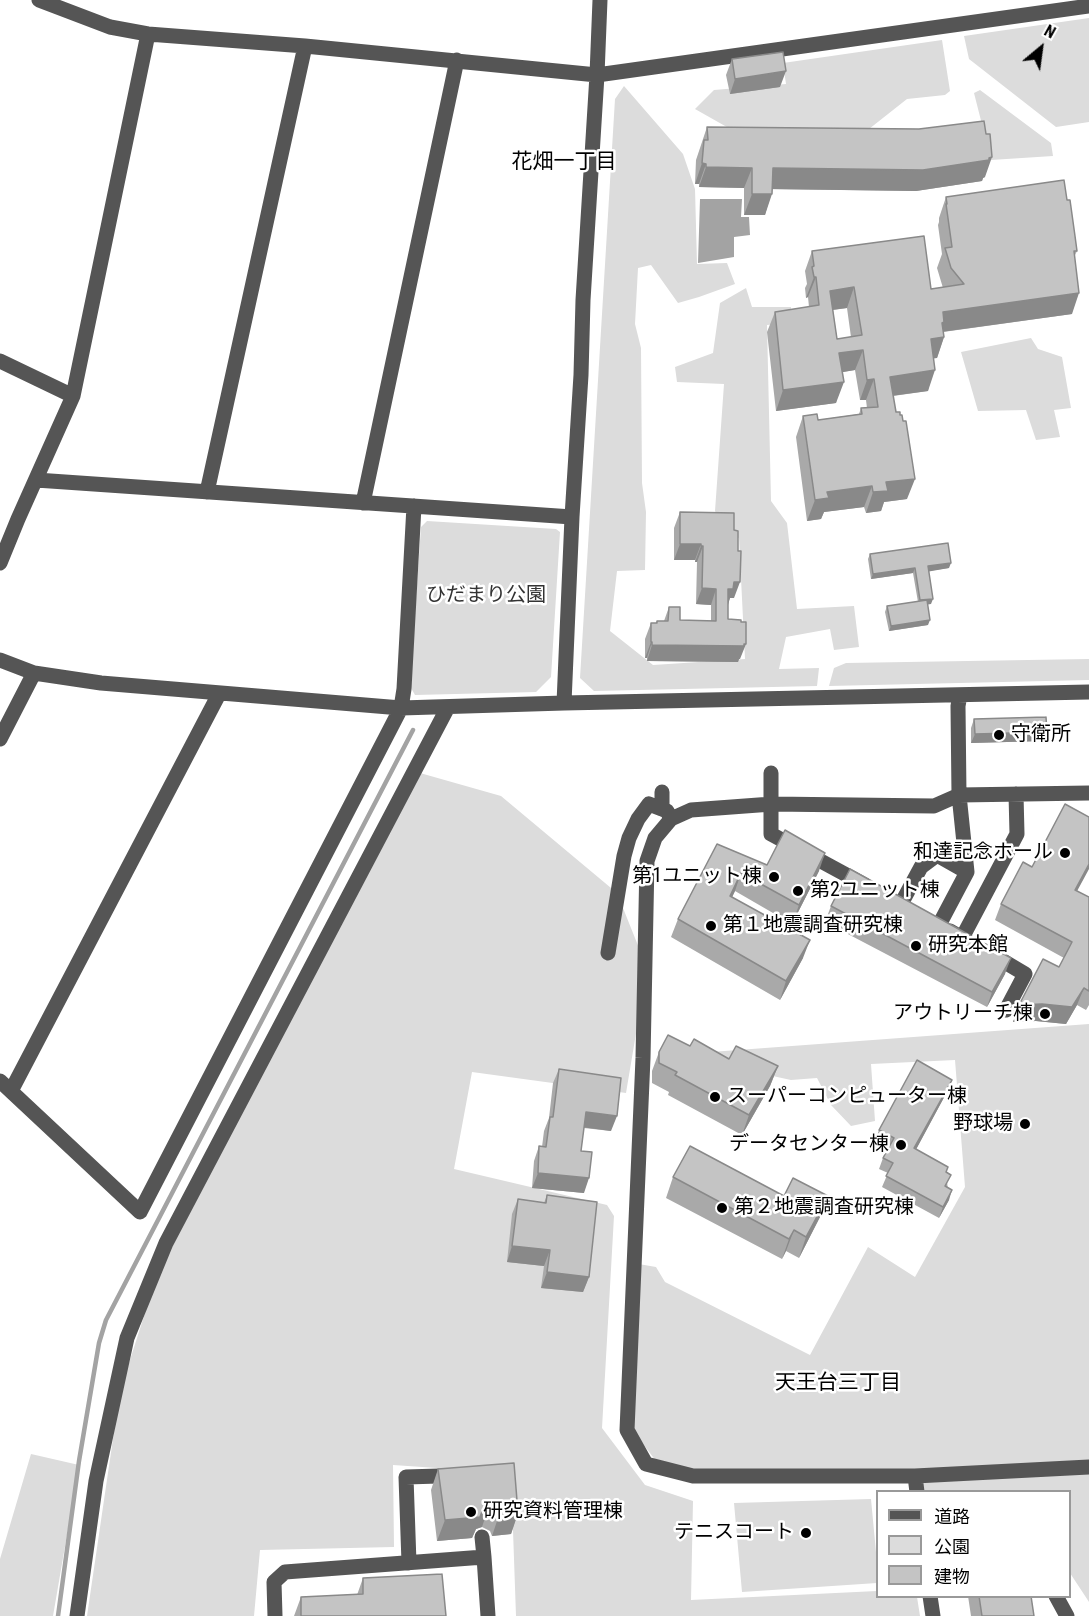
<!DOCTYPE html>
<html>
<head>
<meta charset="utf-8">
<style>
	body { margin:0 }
	#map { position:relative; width:1089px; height:1616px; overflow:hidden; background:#fff; font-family:"Roboto Condensed","Noto Sans JP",sans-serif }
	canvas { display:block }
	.legend { position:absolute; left:876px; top:1490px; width:195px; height:108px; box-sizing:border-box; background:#fff; border:2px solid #999; margin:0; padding:8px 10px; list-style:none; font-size:18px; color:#000 }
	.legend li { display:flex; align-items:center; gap:12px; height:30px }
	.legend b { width:30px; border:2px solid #999 }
	.north { position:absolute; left:1011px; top:18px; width:60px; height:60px; -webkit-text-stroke:4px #fff; paint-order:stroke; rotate:29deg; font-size:16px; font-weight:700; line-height:24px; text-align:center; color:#000 }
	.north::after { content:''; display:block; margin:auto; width:21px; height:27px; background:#000; clip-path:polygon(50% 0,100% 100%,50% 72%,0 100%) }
</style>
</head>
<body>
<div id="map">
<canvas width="1089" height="1616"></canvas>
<ul class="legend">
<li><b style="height:8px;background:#555"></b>道路</li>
<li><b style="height:16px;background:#dcdcdc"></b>公園</li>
<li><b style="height:16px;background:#c4c4c4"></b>建物</li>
</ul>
<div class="north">N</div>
</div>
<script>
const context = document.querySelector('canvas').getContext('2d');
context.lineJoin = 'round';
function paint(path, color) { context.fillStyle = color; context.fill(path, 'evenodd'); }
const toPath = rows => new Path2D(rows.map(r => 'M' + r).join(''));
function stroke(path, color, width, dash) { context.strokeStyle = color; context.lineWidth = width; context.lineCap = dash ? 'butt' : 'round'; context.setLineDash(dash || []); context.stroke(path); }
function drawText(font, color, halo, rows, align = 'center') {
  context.font = font + ' "Roboto Condensed","Noto Sans JP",sans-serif'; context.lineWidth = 5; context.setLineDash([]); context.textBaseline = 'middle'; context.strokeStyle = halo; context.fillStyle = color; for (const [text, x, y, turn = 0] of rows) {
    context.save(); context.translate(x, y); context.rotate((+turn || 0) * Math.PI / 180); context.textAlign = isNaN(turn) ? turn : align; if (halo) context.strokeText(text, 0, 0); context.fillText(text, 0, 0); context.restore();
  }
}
const green = toPath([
	[1089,18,1089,122,1056,127,969,59,964,36],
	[942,40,950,91,945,95,907,99,850,144,741,135,695,109,714,90,786,84,783,63],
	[624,86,683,154,695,189,697,264,727,263,735,284,699,297,678,303,651,265,638,268,635,324,641,348,642,483,646,512,645,570,617,571,610,631,653,665,745,659,739,538,729,534,715,511,724,384,677,382,675,367,713,353,720,303,746,288,752,307,791,307,790,323,767,325,771,501,787,523,797,609,854,606,859,647,834,650,830,629,786,637,779,669,819,668,817,686,594,691,580,678,615,99],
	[980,90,1051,143,1053,156,991,160,974,93],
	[1031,338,1038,349,1062,357,1071,408,1054,410,1060,437,1036,440,1026,410,978,411,961,352],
	[427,521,556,529,560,532,551,677,536,692,415,695,410,686,421,527],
	[1089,659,1089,680,829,686,834,668,846,663],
	[420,773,501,796,617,893,647,968,626,1093,472,1072,454,1169,607,1205,614,1216,602,1428,645,1485,693,1501,691,1600,877,1591,878,1596,917,1597,920,1616,516,1616,511,1473,393,1465,394,1547,260,1550,254,1616,87,1616,120,1391,154,1285,164,1262],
	[1089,1024,1089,1602,1070,1573,1070,1492,922,1491,921,1482,687,1476,659,1465,634,1432,627,1262,656,1267,665,1282,810,1355,868,1247,915,1277,965,1187,955,1060,871,1064,875,1121,851,1126,831,1105,817,1078,791,1080,745,1070,711,1052],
	[31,1454,79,1465,53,1616,0,1616,0,1559],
	[871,1499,877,1563,877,1583,742,1592,734,1503]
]);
const water = toPath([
	[700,199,742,199,741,217,749,217,750,235,734,237,734,257,698,263]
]);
const stream = toPath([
	[58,1616,79,1461,99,1343,106,1320,413,730]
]);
const minor = toPath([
	[39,0,110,27,148,34,305,46,597,75,1089,6],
	[0,361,73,396],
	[36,480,572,517],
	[207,492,305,46],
	[363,503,457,60],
	[0,563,18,519,73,396,148,34],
	[0,660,34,673,101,683,401,708,564,703,1089,692],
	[564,703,572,517,581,375,583,300,597,75,600,0],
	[0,739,34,673],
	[771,773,771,834,865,885],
	[662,792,662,809],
	[1089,793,959,795,934,806,772,804,691,810,671,819,655,838,647,861,643,1058,627,1430,646,1464,693,1476,915,1476,1089,1467],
	[901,904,921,867,937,855,967,872],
	[939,925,967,872,959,795,958,706,960,695],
	[950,931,962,938,1017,834,1016,794],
	[608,953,624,856,629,838,638,819,649,804,667,811,671,819],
	[993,955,1025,974,1006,1010],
	[0,1081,140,1212,401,708,404,689,414,506],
	[11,1091,219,694],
	[915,1476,917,1492],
	[482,1537,484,1557],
	[409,1563,406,1477,439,1476],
	[930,1596,933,1616],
	[1056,1596,1067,1616],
	[77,1616,96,1481,127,1338,166,1243,448,707],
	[275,1616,274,1582,285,1572,484,1557,488,1616]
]);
const wall = toPath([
	[732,59,780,87,730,94,726,75],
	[707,127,985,177,983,178,982,181,916,191,772,189,765,215,744,215,744,188,699,187,699,184,695,184,696,160],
	[946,197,1067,200,1077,251,1074,257,1072,314,943,332,944,337,937,358,933,358,928,391,893,396,907,499,884,502,881,511,866,513,864,507,824,512,821,519,807,521,796,437,803,416,818,420,859,414,861,408,867,408,866,400,860,400,855,370,842,372,836,403,776,411,767,332,775,312,809,307,808,297,806,298,805,288,807,284,805,271,812,251,931,289,943,288,937,268,942,254,938,225,939,222,939,218],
	[847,308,851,337,837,339,833,310],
	[680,512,734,513,734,598,730,598,728,603,728,619,740,659,739,659,738,662,647,661,647,658,645,658,645,639,651,623,656,623,657,621,664,621,669,607,680,620,711,621,711,605,696,604,697,562,695,562,695,560,674,560,674,528],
	[870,554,949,568,928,571,931,604,927,604,928,625,889,631,885,612,887,606,918,602,913,573,871,579,868,559],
	[974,719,1047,732,1043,741,971,743,971,728],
	[717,844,767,865,819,871,792,924,735,891,732,897,803,958,780,1000,671,937,678,919],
	[1077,891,1089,897,1089,1005,1086,1010,1077,1005,1066,1024,1036,1021,1013,1022,1019,1005,1059,967,1064,958,995,920,1001,904],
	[831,906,1005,974,987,1007,825,922],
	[690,1046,729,1059,778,1066,770,1086,742,1135,668,1095,669,1092,652,1083,652,1071,659,1052],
	[559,1069,611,1131,584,1128,581,1151,584,1193,532,1188,534,1161,539,1146,542,1147,544,1131,549,1118,553,1083],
	[952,1080,948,1090,916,1149,946,1172,949,1200,939,1218,882,1187,888,1173,879,1169,883,1158,889,1148,875,1141,879,1130],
	[673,1177,820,1217,799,1258,786,1251,782,1259,666,1198],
	[547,1195,589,1277,583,1292,541,1288,544,1266,507,1262,512,1214,518,1199,544,1203],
	[438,1469,518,1513,511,1534,492,1536,490,1531,482,1527,476,1529,472,1538,437,1541,431,1490],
	[363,1578,446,1616,294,1616,301,1597,357,1595],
	[968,1596,1031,1596,1034,1616,971,1616]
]);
const shadedWall = toPath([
	[786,71,780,87,730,94,735,79],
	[992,157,985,177,983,178,982,181,916,191,765,189,773,168],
	[702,163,706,164,699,184,695,184],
	[706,167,752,168,744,188,699,187],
	[752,194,772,194,765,215,744,215],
	[814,277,816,277,808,297,806,298],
	[854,287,847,308,823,311,830,291],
	[1079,293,1072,314,941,332,944,337,937,358,923,360,931,339,943,312],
	[863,350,855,370,832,374,839,353],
	[935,370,928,391,883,397,890,377],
	[874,379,866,400,860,400,867,380],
	[844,382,836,403,776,411,783,390],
	[915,479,907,499,884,502,881,511,866,513,873,492,886,482],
	[872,486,864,507,824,512,821,519,807,521,815,500,827,492],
	[680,544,701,544,695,560,674,560],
	[701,546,703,546,697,562,695,562],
	[951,563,949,568,926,572,928,566],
	[915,568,913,573,871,579,873,574],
	[734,582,740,582,734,598,730,598,728,605,728,589],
	[702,588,716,589,711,605,696,604],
	[933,599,931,604,918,606,920,600],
	[930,620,928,625,889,631,891,626],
	[651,642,652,642,647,658,645,658],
	[746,644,740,659,739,659,738,662,647,661,652,645],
	[1047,732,1043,741,971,743,975,734],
	[825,853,819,871,792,924,799,905],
	[1089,864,1089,869,1069,906,1075,890],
	[741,873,735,891,724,914,730,896],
	[810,940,803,958,780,1000,786,981],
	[1011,958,1005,974,987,1007,992,992],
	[1084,988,1077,1005,1066,1024,1036,1021,1013,1022,1019,1005],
	[778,1066,770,1086,742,1135,749,1115],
	[952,1080,948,1090,911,1159,914,1148],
	[586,1112,617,1116,611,1131,581,1127],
	[538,1173,589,1178,584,1193,532,1188],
	[952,1190,949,1200,939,1218,943,1207],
	[828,1196,820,1217,799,1258,806,1237],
	[794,1230,786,1251,782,1259,789,1239],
	[512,1246,550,1250,544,1266,507,1262],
	[547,1272,589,1277,583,1292,541,1288],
	[489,1506,482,1527,476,1529,472,1538,437,1541,445,1520],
	[518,1513,511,1534,492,1536,499,1515]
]);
const building = toPath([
	[783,52,786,71,735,79,732,59,783,52],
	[984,121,986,134,990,134,992,157,989,158,989,160,923,170,773,168,772,194,752,194,752,168,706,167,706,164,702,163,704,140,708,140,707,127,919,129,984,121],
	[1064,180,1067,200,1070,200,1075,236,1077,251,1074,251,1079,293,943,312,944,322,942,323,944,337,931,339,935,370,890,377,896,412,900,412,900,415,902,415,903,421,906,421,915,479,886,482,888,491,873,492,872,486,827,492,829,498,815,500,803,416,817,414,818,420,862,414,861,408,878,407,874,379,867,380,863,350,839,353,844,382,783,390,775,312,819,305,816,277,814,277,812,267,814,266,812,251,924,236,931,289,964,284,951,268,945,248,952,247,946,204,947,204,946,197,1064,180],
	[854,287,862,335,837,339,830,291,854,287],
	[680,512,734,513,734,530,738,531,738,551,741,551,740,582,734,582,733,589,728,589,728,619,741,620,741,622,746,622,746,644,744,644,744,646,652,645,652,642,651,642,651,623,657,623,657,621,668,621,669,607,680,607,680,620,716,621,716,589,702,588,703,546,701,546,701,544,680,544,680,512],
	[948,543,951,563,928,566,933,599,920,600,915,568,873,574,870,554,948,543],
	[927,600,930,620,891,626,887,606,927,600],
	[1046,717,1047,732,975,734,974,719,1046,717],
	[1065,804,1089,817,1089,864,1075,890,1089,897,1089,991,1084,988,1072,1007,1042,1004,1019,1005,1043,959,1059,967,1072,942,1001,904,1023,862,1032,867,1065,804],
	[785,830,825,853,799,905,741,873,730,896,810,940,786,981,678,919,717,844,767,865,785,830],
	[850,869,1011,958,992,992,831,906,850,869],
	[668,1035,690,1046,694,1039,729,1059,736,1046,778,1066,749,1115,675,1075,677,1072,659,1063,659,1052,668,1035],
	[917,1060,952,1080,914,1148,948,1167,946,1172,951,1175,945,1186,952,1190,943,1207,886,1176,893,1163,883,1158,894,1138,879,1130,917,1060],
	[559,1069,621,1078,617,1116,586,1112,581,1151,592,1152,589,1178,538,1173,539,1146,546,1147,550,1117,553,1117,559,1069],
	[690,1146,784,1196,793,1178,828,1196,806,1237,794,1230,789,1239,673,1177,690,1146],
	[547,1195,597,1202,589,1277,547,1272,550,1250,512,1246,518,1199,546,1203,547,1195],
	[514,1463,518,1513,499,1515,497,1510,489,1506,483,1509,480,1517,445,1520,438,1469,514,1463],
	[442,1574,446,1616,301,1616,301,1597,363,1594,363,1578,442,1574],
	[979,1596,1031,1596,1034,1616,982,1616,979,1596]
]);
const markers = [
	[999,735,6,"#000"],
	[1065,853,6,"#000"],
	[774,877,6,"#000"],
	[798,891,6,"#000"],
	[711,926,6,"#000"],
	[916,946,6,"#000"],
	[1045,1014,6,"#000"],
	[715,1097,6,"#000"],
	[1025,1124,6,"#000"],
	[901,1145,6,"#000"],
	[722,1208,6,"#000"],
	[471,1512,6,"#000"],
	[806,1533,6,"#000"]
];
const parkNames = [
	["ひだまり公園",486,596]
];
const poiNames = [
	["守衛所",1011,735],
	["和達記念ホール",1053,853,"right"],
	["第1ユニット棟",762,877,"right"],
	["第2ユニット棟",810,891],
	["第１地震調査研究棟",723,926],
	["研究本館",928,946],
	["アウトリーチ棟",1033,1014,"right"],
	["スーパーコンピューター棟",727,1097],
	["野球場",1013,1124,"right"],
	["データセンター棟",889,1145,"right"],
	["第２地震調査研究棟",734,1208],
	["研究資料管理棟",483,1512],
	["テニスコート",794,1533,"right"]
];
const neighbourhoodNames = [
	["花畑一丁目",564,163],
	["天王台三丁目",838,1384]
];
paint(green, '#dcdcdc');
paint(water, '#a3a3a3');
stroke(stream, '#a3a3a3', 4.5);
stroke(minor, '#555', 15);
paint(wall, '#a9a9a9');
paint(shadedWall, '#898989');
paint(building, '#c4c4c4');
stroke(building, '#898989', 1.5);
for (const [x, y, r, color] of markers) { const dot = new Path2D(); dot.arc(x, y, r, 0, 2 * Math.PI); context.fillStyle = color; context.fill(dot); stroke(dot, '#fff', 2); }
drawText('20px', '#333', '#fff', parkNames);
drawText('20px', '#000', '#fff', poiNames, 'left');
drawText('21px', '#000', '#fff', neighbourhoodNames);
</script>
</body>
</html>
